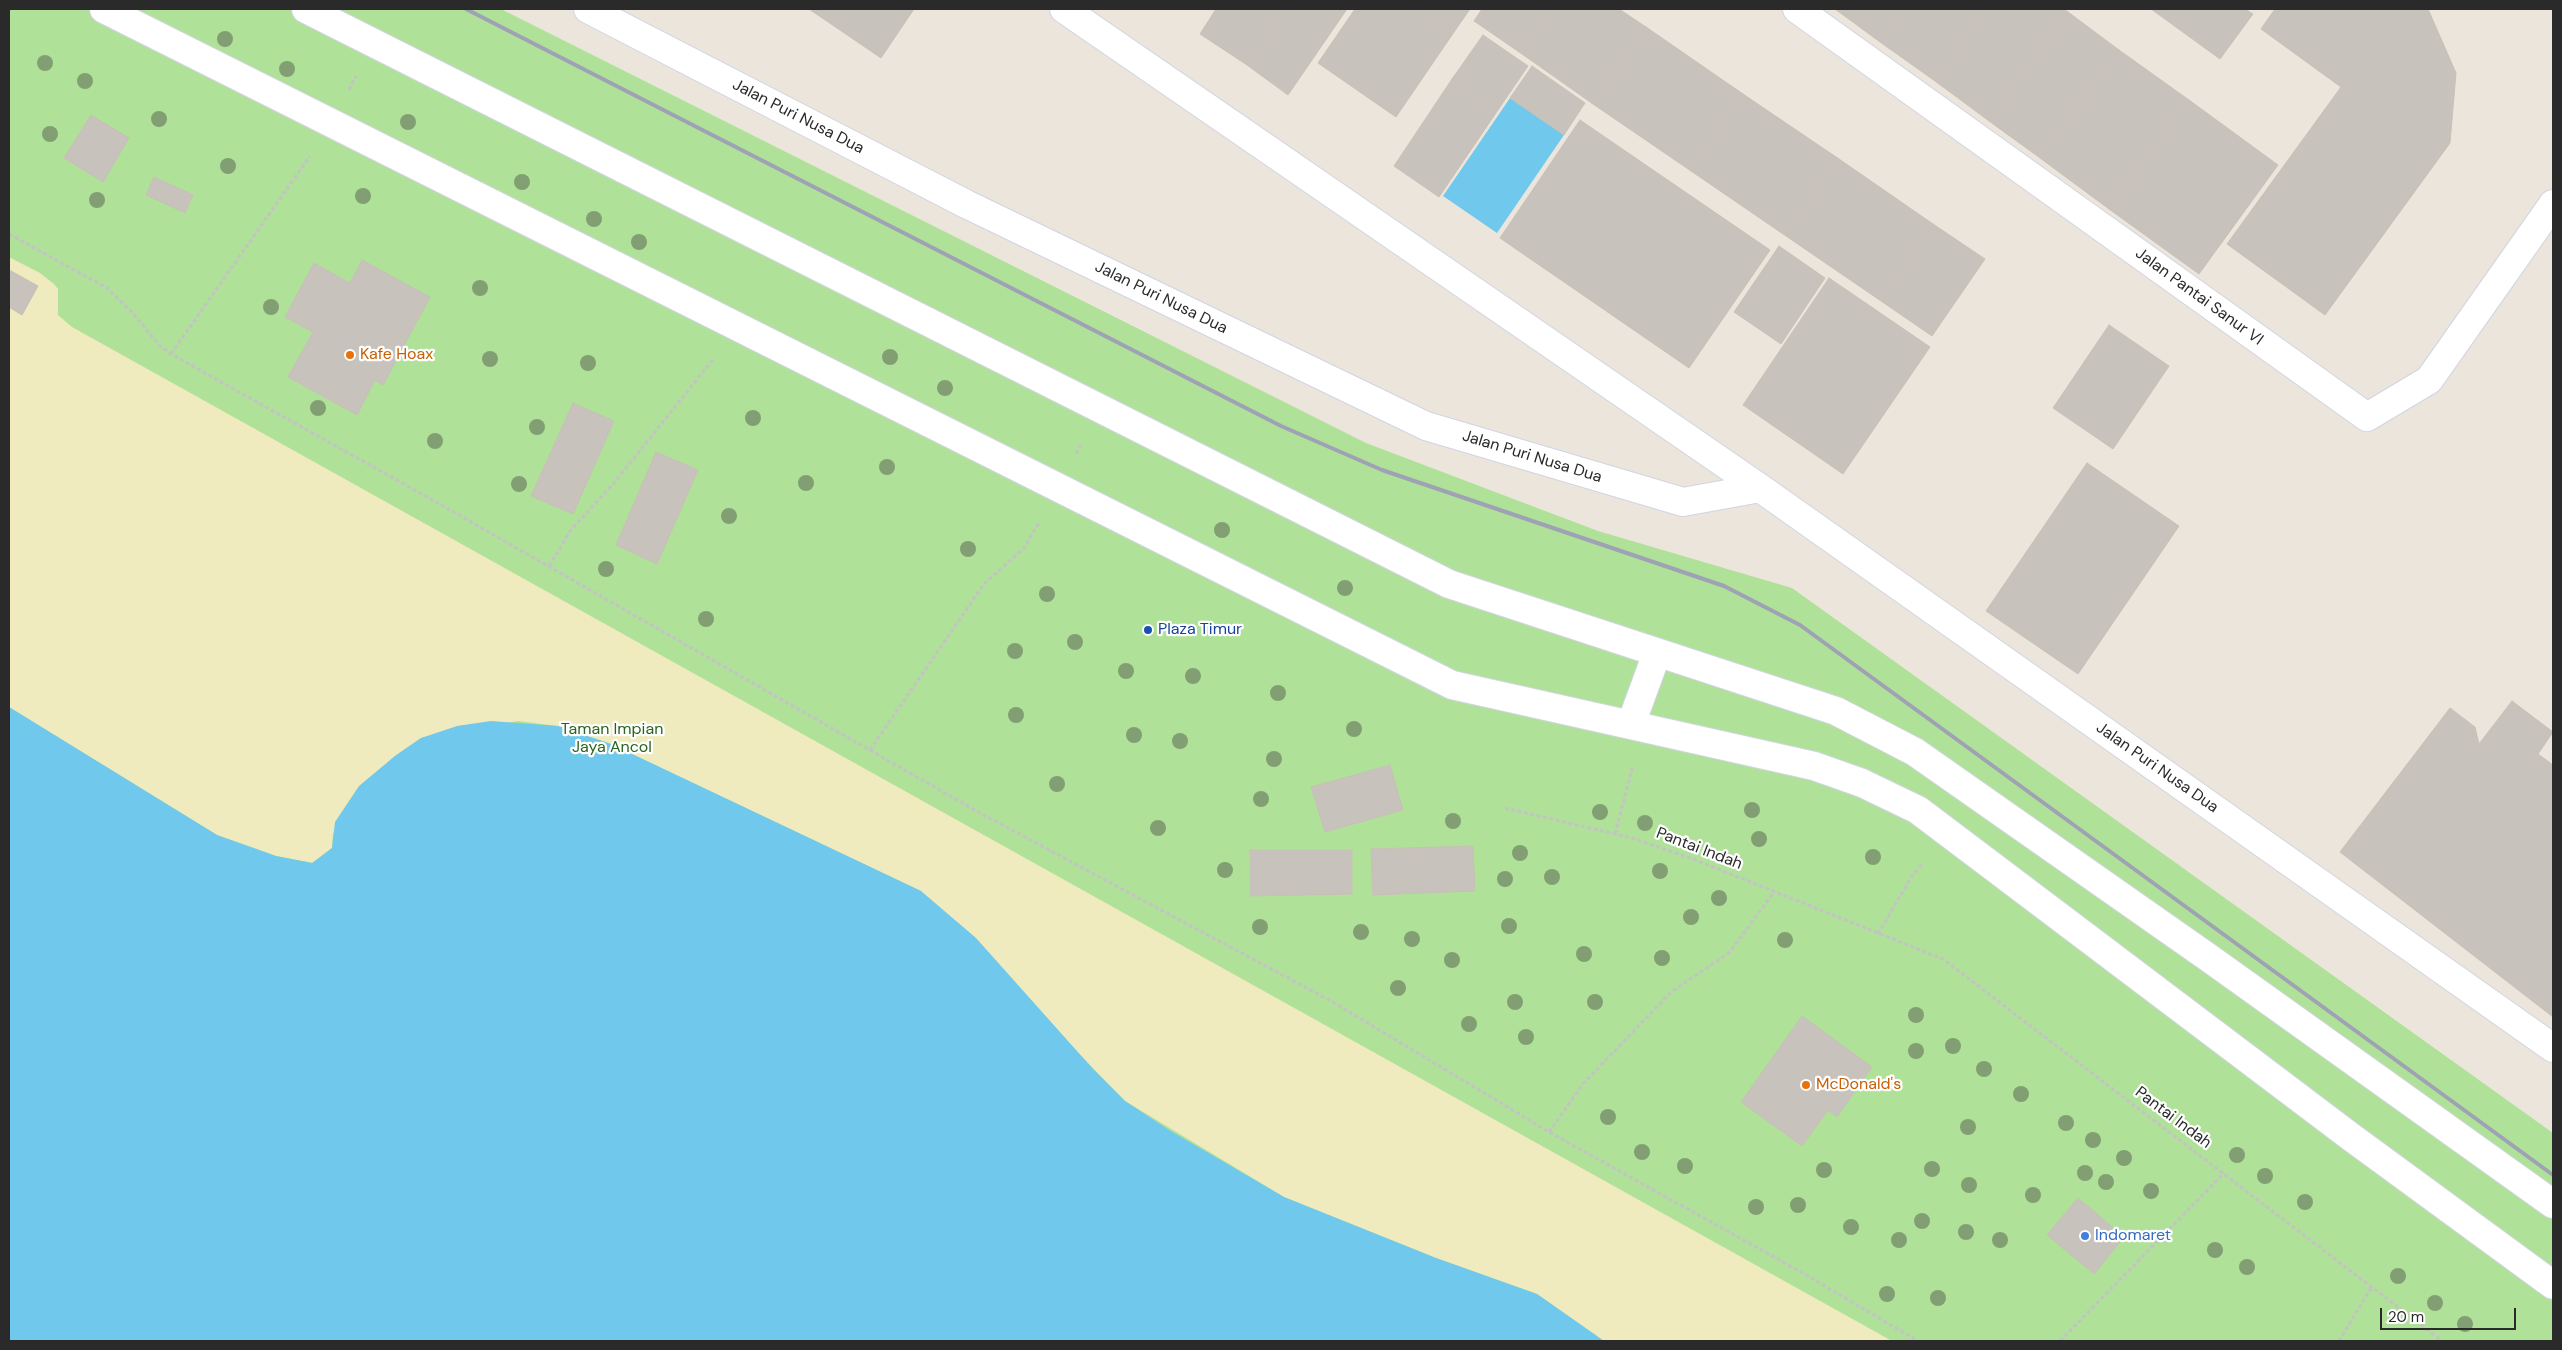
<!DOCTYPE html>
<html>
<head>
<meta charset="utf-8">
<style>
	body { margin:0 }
	#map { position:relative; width:2562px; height:1350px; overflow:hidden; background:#ece5dc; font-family:"DM Sans",sans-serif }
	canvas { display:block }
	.frame { position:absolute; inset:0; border:10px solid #2a2a2a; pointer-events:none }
	.scale { position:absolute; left:2380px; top:1308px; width:136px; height:22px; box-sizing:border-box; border:2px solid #2a2a2a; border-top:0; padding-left:6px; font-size:15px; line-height:18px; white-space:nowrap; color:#2a2a2a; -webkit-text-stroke:4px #fff; paint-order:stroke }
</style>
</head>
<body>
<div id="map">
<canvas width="2562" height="1350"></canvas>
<div class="frame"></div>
<div class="scale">20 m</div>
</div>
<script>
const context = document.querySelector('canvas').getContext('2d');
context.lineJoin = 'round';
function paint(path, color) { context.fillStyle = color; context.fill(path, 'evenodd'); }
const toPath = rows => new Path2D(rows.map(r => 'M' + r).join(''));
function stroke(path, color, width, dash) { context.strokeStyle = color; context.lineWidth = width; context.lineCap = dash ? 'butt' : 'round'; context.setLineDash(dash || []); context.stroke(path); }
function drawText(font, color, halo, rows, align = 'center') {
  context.font = font + ' "DM Sans",sans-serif'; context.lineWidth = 4.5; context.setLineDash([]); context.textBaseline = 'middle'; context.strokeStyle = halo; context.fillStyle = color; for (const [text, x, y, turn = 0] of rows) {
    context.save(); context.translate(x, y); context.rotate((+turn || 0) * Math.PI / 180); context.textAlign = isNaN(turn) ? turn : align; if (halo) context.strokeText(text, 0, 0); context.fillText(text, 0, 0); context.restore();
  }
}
const green = toPath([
	[9,9,501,9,1366,443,1598,531,1792,588,2553,1133,2553,1341,9,1341]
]);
const sand = toPath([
	[9,257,40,273,54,284,58,289,58,315,72,327,1892,1341,1604,1341,1537,1294,1436,1258,1284,1197,1125,1101,921,891,611,744,558,726,518,721,421,738,395,756,359,787,333,834,332,848,313,863,276,856,217,835,9,707]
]);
const water = toPath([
	[1510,98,1564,135,1497,233,1443,196],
	[9,707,217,835,276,856,312,863,332,848,335,822,359,786,395,756,421,738,457,726,491,721,558,726,611,744,921,891,976,938,1093,1069,1125,1101,1169,1130,1284,1197,1436,1258,1537,1294,1604,1341,9,1341]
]);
const building = toPath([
	[809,9,914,9,881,58,809,9],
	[1216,9,1286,9,1247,65,1200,34,1216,9],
	[1286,9,1347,9,1288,95,1247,65,1286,9],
	[1355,9,1414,9,1452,35,1396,117,1318,63,1355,9],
	[1414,9,1470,9,1452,35,1414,9],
	[1482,9,1553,9,1522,54,1474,21,1482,9],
	[1553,9,1619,9,1646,27,1593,104,1522,54,1553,9],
	[1835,9,1904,9,1880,42,1835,9],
	[1904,9,1987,9,1935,81,1880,42,1904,9],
	[1987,9,2063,9,2068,12,1989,121,1935,81,1987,9],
	[2151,9,2245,9,2253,14,2220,59,2151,9],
	[2275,9,2428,9,2456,73,2450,143,2325,315,2227,244,2341,87,2261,29,2275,9],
	[2068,12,2119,50,2040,158,1989,121,2068,12],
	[1646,27,1743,94,1691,171,1593,104,1646,27],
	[1483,35,1528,66,1498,110,1452,79,1483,35],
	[2119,50,2189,100,2109,209,2040,158,2119,50],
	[1532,66,1585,103,1564,135,1510,98,1532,66],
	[1452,79,1498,110,1439,197,1394,166,1452,79],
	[1743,94,1839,159,1786,236,1691,171,1743,94],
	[2189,100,2278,165,2199,274,2109,209,2189,100],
	[91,115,129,138,103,182,64,158,91,115],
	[1580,120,1770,250,1689,368,1500,238,1580,120],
	[1839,159,1933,224,1881,301,1786,236,1839,159],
	[154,177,193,195,185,213,146,195,154,177],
	[1933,224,1985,259,1932,336,1881,301,1933,224],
	[1779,246,1825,278,1781,344,1734,312,1779,246],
	[362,260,430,297,383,385,375,380,357,415,288,377,313,332,285,317,314,263,350,283,362,260],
	[11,271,38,286,22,315,9,307,9,276,11,271],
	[1829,278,1930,347,1843,474,1743,405,1829,278],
	[2109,325,2169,366,2113,449,2053,408,2109,325],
	[573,403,614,421,573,514,531,496,573,403],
	[656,452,698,470,657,564,616,545,656,452],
	[2087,463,2179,526,2078,674,1986,611,2087,463],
	[2512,701,2553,732,2538,754,2553,765,2553,1017,2340,852,2450,708,2475,727,2479,744,2512,701],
	[1390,765,1403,810,1325,832,1311,787,1390,765],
	[1473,846,1475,891,1373,895,1371,849,1473,846],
	[1250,850,1352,850,1352,894,1250,896,1250,850],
	[1802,1016,1872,1067,1837,1117,1828,1110,1802,1146,1741,1102,1802,1016],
	[2078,1198,2124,1237,2094,1274,2047,1235,2078,1198]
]);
const path = toPath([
	[349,90,356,76],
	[9,234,107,288,133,313,159,345,171,354,445,507,980,813,1331,1001,1549,1132,1801,1272,1918,1341],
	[171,354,310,156],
	[1076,454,1082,442],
	[549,566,571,530,614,483,714,358],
	[870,750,984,584,1024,548,1040,521],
	[1505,808,1632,838,1693,859,1943,959,2442,1341],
	[1615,834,1633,765],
	[1878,934,1912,876,1923,863],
	[1549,1132,1582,1085,1671,992,1729,953,1774,892],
	[2060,1341,2224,1173],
	[2339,1341,2371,1288]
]);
const minor = toPath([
	[104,9,1452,685,1814,766,1862,783,1918,810,2351,1137,2553,1285],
	[306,9,1449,584,1836,711,1915,752,2209,958,2553,1204],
	[588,9,966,204,1426,426,1683,502,1760,488],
	[1064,9,1760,488,2553,1048],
	[1797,9,2367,417,2429,380,2553,204],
	[1631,724,1657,653]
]);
const rail = toPath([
	[466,9,1281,426,1382,470,1724,586,1800,625,2553,1175]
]);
const trees = [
	[225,39],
	[45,63],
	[287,69],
	[85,81],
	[159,119],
	[408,122],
	[50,134],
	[228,166],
	[522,182],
	[363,196],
	[97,200],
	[594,219],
	[639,242],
	[480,288],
	[271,307],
	[890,357],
	[490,359],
	[588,363],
	[945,388],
	[318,408],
	[753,418],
	[537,427],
	[435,441],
	[887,467],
	[806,483],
	[519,484],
	[729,516],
	[1222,530],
	[968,549],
	[606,569],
	[1345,588],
	[1047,594],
	[706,619],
	[1075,642],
	[1015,651],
	[1126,671],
	[1193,676],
	[1278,693],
	[1016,715],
	[1354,729],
	[1134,735],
	[1180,741],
	[1274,759],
	[1057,784],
	[1261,799],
	[1752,810],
	[1600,812],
	[1453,821],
	[1645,823],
	[1158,828],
	[1759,839],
	[1520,853],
	[1873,857],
	[1225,870],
	[1660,871],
	[1552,877],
	[1505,879],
	[1719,898],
	[1691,917],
	[1509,926],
	[1260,927],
	[1361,932],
	[1412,939],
	[1785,940],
	[1584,954],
	[1662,958],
	[1452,960],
	[1398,988],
	[1515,1002],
	[1595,1002],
	[1916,1015],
	[1469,1024],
	[1526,1037],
	[1953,1046],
	[1916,1051],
	[1984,1069],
	[2021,1094],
	[1608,1117],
	[2066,1123],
	[1968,1127],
	[2093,1140],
	[1642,1152],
	[2237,1155],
	[2124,1158],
	[1685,1166],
	[1932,1169],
	[1824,1170],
	[2085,1173],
	[2265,1176],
	[2106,1182],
	[1969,1185],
	[2151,1191],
	[2033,1195],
	[2305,1202],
	[1798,1205],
	[1756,1207],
	[1922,1221],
	[1851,1227],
	[1966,1232],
	[1899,1240],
	[2000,1240],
	[2215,1250],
	[2247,1267],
	[2398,1276],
	[1887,1294],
	[1938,1298],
	[2435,1303],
	[2465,1324]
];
const markers = [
	[350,355,5,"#e8710a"],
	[1148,630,5,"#1a4fb4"],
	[1806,1085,5,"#e8710a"],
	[2085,1236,5,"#3f7fe0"]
];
const streetNames = [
	["Jalan Puri Nusa Dua",798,117,27],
	["Jalan Pantai Sanur VI",2199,297,36],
	["Jalan Puri Nusa Dua",1161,298,26],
	["Jalan Puri Nusa Dua",1532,457,17],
	["Jalan Puri Nusa Dua",2157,768,35],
	["Pantai Indah",1699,849,21],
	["Pantai Indah",2173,1118,37]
];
const foodNames = [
	["Kafe Hoax",360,355],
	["McDonald's",1816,1085]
];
const transitNames = [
	["Plaza Timur",1158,630]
];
const parkNames = [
	["Taman Impian",612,730],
	["Jaya Ancol",612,748]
];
const shopNames = [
	["Indomaret",2095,1236]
];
paint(green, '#b0e199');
paint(sand, '#f0eabf');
paint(water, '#70c8ec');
paint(building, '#c7c2bb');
stroke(building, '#c7c1b6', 1);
stroke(minor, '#d1d4e2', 30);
stroke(path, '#c3c3c3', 3, [4, 2.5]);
stroke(minor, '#fff', 28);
stroke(rail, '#9fa1b4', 4);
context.fillStyle = '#819f72';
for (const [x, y] of trees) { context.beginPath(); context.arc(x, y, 8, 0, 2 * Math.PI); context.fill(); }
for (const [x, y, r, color] of markers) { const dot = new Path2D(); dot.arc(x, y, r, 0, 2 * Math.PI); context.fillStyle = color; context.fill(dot); stroke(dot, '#fff', 2); }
drawText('16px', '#2a2a2a', '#fff', streetNames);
drawText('16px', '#c56008', '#fff', foodNames, 'left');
drawText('16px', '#164399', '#fff', transitNames, 'left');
drawText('16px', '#29651b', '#fff', parkNames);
drawText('16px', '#366cbe', '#fff', shopNames, 'left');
</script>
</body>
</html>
